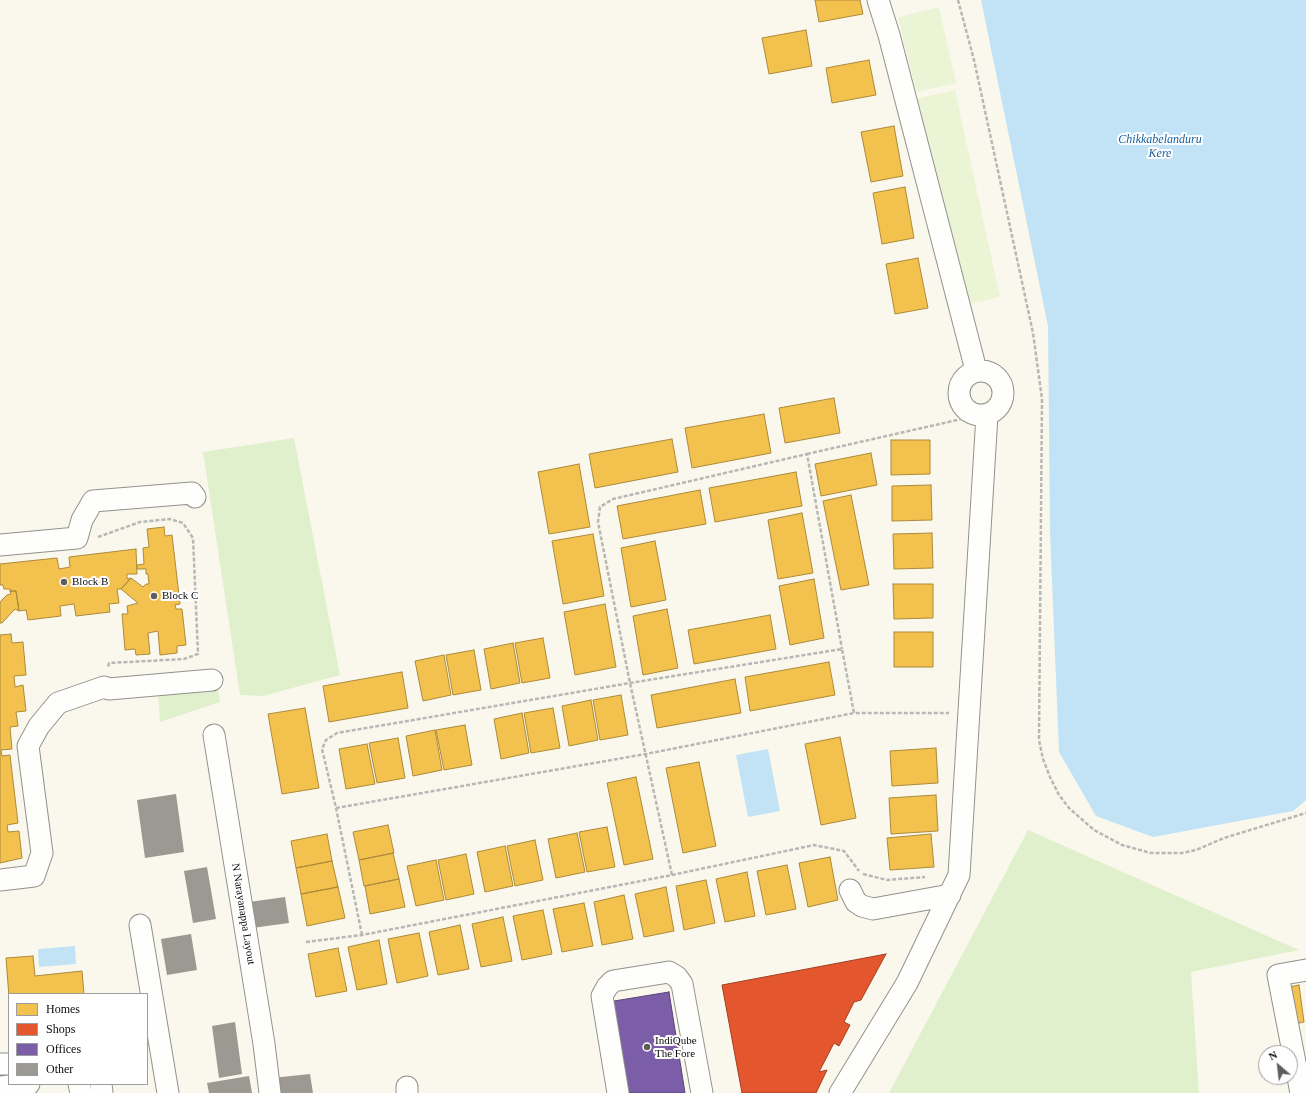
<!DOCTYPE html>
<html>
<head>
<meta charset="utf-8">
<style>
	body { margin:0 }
	#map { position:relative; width:1306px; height:1093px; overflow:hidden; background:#faf8ed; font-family:"Times New Roman",serif }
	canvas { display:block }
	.legend { position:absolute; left:8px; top:993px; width:140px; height:92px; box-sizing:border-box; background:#fff; border:1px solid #9d9d9d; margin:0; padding:5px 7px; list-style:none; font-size:12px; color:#0a0a0a }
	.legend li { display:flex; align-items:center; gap:8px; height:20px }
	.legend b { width:20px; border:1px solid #9d9d9d }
	.north { position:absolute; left:1258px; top:1045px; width:40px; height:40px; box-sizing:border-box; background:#fff; border:1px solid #9d9d9d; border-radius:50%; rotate:332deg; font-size:11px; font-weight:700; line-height:16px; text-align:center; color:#0a0a0a }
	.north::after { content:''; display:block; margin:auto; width:14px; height:18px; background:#5e5d59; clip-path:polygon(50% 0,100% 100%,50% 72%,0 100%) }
</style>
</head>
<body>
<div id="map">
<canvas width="1306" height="1093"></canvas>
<ul class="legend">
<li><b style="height:11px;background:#f2c14e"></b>Homes</li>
<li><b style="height:11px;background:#e4572e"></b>Shops</li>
<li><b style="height:11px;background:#7b5ea7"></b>Offices</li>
<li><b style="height:11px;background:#9c9993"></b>Other</li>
</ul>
<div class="north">N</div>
</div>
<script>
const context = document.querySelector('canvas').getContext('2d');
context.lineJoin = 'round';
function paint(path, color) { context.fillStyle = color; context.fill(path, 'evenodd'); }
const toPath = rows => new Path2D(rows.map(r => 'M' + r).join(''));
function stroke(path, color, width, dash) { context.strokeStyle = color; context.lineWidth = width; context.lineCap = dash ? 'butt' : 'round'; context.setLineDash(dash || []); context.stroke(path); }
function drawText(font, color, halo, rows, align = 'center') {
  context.font = font + ' "Times New Roman",serif'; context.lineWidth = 4; context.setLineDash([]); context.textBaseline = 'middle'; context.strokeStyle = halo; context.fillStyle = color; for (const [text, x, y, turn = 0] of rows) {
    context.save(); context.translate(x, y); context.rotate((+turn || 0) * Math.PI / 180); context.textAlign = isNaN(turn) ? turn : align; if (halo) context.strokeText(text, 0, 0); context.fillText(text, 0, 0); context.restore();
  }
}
const green = toPath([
	[294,438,340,675,263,696,240,695,203,452],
	[218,689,220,702,160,722,158,694],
	[1028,830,1299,950,1191,972,1199,1093,889,1093]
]);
const pitch = toPath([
	[939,7,956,83,916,92,898,17],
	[955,90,1000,297,959,306,914,99]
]);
const water = toPath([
	[981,0,1306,0,1306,800,1293,811,1153,837,1096,816,1059,752,1050,532,1048,326],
	[768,749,780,811,748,817,736,755],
	[75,946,76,964,39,967,38,949]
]);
const homes = toPath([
	[815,0,860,0,863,14,819,22,815,0],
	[806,30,812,66,769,74,762,38,806,30],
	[869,60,876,95,832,103,826,68,869,60],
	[894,126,903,176,871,182,861,132,894,126],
	[905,187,914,238,882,244,873,193,905,187],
	[918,258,928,308,895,314,886,264,918,258],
	[834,398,840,433,785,443,779,408,834,398],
	[764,414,771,453,692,468,685,428,764,414],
	[672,439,678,472,595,488,589,454,672,439],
	[891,440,930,440,930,474,891,475,891,440],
	[871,453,877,485,821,496,815,464,871,453],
	[579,464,590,527,549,534,538,472,579,464],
	[796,472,802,506,715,522,709,488,796,472],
	[931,485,932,520,892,521,892,486,931,485],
	[700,490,706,524,623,539,617,506,700,490],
	[851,495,869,585,841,590,823,501,851,495],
	[802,513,813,573,778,579,768,520,802,513],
	[164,527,165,536,172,535,180,604,175,605,176,609,182,609,186,645,177,646,177,653,160,655,158,631,148,633,150,654,136,655,135,649,125,650,122,614,128,614,127,606,138,603,121,589,131,578,143,587,146,584,149,584,148,574,146,574,146,569,137,569,137,565,144,564,143,548,149,547,147,529,164,527],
	[932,533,933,568,894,569,893,534,932,533],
	[593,534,604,596,563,604,552,541,593,534],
	[655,541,666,600,631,607,621,548,655,541],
	[136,549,137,574,127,574,127,579,131,578,121,589,117,589,119,603,109,604,110,612,76,616,74,604,60,606,61,616,28,620,26,610,19,611,16,591,10,591,10,589,4,589,3,585,0,585,0,564,57,558,59,569,70,567,69,557,136,549],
	[814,579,824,638,790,645,779,586,814,579],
	[893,584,933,584,933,618,894,619,893,584],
	[10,591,16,591,19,611,15,609,2,623,0,623,0,602,7,595,11,594,10,591],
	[605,604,616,667,575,675,564,612,605,604],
	[667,609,678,668,643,675,633,616,667,609],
	[770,615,776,649,694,664,688,630,770,615],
	[894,632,933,632,933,667,894,667,894,632],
	[11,634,12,643,23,642,26,675,14,676,15,687,23,685,26,711,16,712,18,726,10,727,12,749,1,750,2,756,10,755,18,823,7,825,8,832,19,831,22,858,0,863,0,635,11,634],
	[543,638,550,678,522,683,515,643,543,638],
	[513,643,520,683,491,689,484,649,513,643],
	[474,650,481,690,453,695,446,655,474,650],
	[444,655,451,695,423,701,415,661,444,655],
	[829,662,835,695,750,711,745,677,829,662],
	[402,672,408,708,329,722,323,686,402,672],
	[735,679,741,713,657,728,651,695,735,679],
	[621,695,628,735,600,740,593,700,621,695],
	[591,700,598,740,569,746,562,706,591,700],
	[305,708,319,788,282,794,268,714,305,708],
	[553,708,560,748,531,753,524,713,553,708],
	[522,713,529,753,501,759,494,719,522,713],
	[465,725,472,765,444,770,436,730,465,725],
	[435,730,442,770,413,776,406,736,435,730],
	[840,737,856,818,821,825,805,744,840,737],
	[398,738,405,778,377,783,369,743,398,738],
	[367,744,375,784,346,789,339,749,367,744],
	[936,748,938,783,892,786,890,751,936,748],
	[699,762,716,846,683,853,666,768,699,762],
	[636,777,653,859,624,865,607,783,636,777],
	[936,795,938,831,891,834,889,798,936,795],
	[388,825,394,853,359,860,353,832,388,825],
	[607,827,615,867,587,872,579,832,607,827],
	[577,833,585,872,556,878,548,839,577,833],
	[327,834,332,861,296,868,291,841,327,834],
	[931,834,934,867,890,870,887,838,931,834],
	[535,840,543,880,515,886,507,846,535,840],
	[505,846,513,886,485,892,477,852,505,846],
	[393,853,399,879,364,886,359,860,393,853],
	[466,854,474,894,446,900,438,860,466,854],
	[830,857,838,900,808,907,799,863,830,857],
	[436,860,444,900,416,906,407,866,436,860],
	[332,861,338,887,301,894,296,868,332,861],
	[787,865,796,909,766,915,757,871,787,865],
	[747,872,755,916,725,922,716,879,747,872],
	[399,879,405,907,370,914,365,886,399,879],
	[706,880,715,923,684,930,676,886,706,880],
	[338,887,345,918,307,926,301,894,338,887],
	[666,887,674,931,644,937,635,894,666,887],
	[624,895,633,939,602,945,594,902,624,895],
	[584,903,593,946,562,952,553,909,584,903],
	[543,910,552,954,522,960,513,916,543,910],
	[503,917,512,961,481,967,472,924,503,917],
	[460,925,469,969,438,975,429,932,460,925],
	[419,933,428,976,397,983,388,939,419,933],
	[379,940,387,984,357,990,348,947,379,940],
	[338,948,347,991,316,997,308,954,338,948],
	[33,956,35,976,82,971,84,994,9,994,9,997,6,958,33,956],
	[1299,985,1304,1022,1290,1025,1285,988,1299,985]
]);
const shops = toPath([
	[886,954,861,1000,854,1002,844,1022,850,1025,839,1046,834,1043,819,1072,827,1070,816,1093,742,1093,722,985,886,954]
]);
const offices = toPath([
	[669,992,685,1093,623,1093,608,1002,669,992]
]);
const building = toPath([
	[176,794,184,852,145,858,137,800],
	[207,867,216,919,193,923,184,871],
	[285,897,289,923,252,928,249,902],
	[191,934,197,970,167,975,161,939],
	[235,1022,242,1074,219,1078,212,1026],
	[310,1074,313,1093,274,1093,272,1078],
	[249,1076,252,1093,209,1093,207,1083]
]);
const path = toPath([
	[958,0,974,60,1033,333,1042,399,1039,740,1043,759,1050,777,1059,795,1069,808,1094,830,1122,845,1151,853,1182,853,1196,850,1224,838,1306,813],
	[807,454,966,418],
	[98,537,140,522,170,519,183,523,193,538,198,654,184,659,109,663,108,668],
	[336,808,646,754,854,713],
	[863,874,887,880,925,877],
	[672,875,630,683,598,522,600,507,613,499,807,454,842,649],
	[362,935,336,808,322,749,326,740,337,733,630,683,842,649,854,713,949,713],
	[306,942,362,935,672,875,814,845,844,851,859,871]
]);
const minor = toPath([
	[878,0,889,35,976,370],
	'959 393a22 22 0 1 1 44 0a22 22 0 1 1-44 0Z',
	[0,545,77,538,82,520,93,501,192,493,195,497],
	[214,735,264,1044,270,1093],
	[0,880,34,876,42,853,28,746,39,726,58,703,104,687,109,689,212,680],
	[850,890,856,902,862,906,873,909,950,895],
	[140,925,168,1093],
	[0,1064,9,1064],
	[79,1084,81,1093],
	[101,1084,102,1093],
	[0,1087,29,1084],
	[407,1087,407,1093],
	[618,1093,602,996,607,987,613,981,669,972,677,977,682,984,702,1093],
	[840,1093,907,983,959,875,987,415],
	[1301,1093,1278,975,1306,970]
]);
const markers = [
	[64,582,4,"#5e5d59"],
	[154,596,4,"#5e5d59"],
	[647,1047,4,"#5e5d59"]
];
const poiNames = [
	["Block B",72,582],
	["Block C",162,596],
	["IndiQube",655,1041],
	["The Fore",655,1054]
];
const streetNames = [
	["N Narayanappa Layout",243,914,81]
];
const waterNames = [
	["Chikkabelanduru",1160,140],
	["Kere",1160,154]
];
paint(green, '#e1f0cc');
paint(pitch, '#ecf4d6');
paint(water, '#c2e3f5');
paint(homes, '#f2c14e');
stroke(homes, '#ac8a3a', 1);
paint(shops, '#e4572e');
stroke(shops, '#a34023', 1);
paint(offices, '#7b5ea7');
stroke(offices, '#594578', 1);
paint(building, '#9c9993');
stroke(minor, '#92918c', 23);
stroke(path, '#b7b7b5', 2.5, [4, 2]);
stroke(minor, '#fefefc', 21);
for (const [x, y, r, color] of markers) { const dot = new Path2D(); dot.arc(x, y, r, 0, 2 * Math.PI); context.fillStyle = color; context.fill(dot); stroke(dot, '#fff', 1.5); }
drawText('11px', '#0a0a0a', '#fff', poiNames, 'left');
drawText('11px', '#0a0a0a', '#fff', streetNames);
drawText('italic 12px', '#115e9f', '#fff', waterNames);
</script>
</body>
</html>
